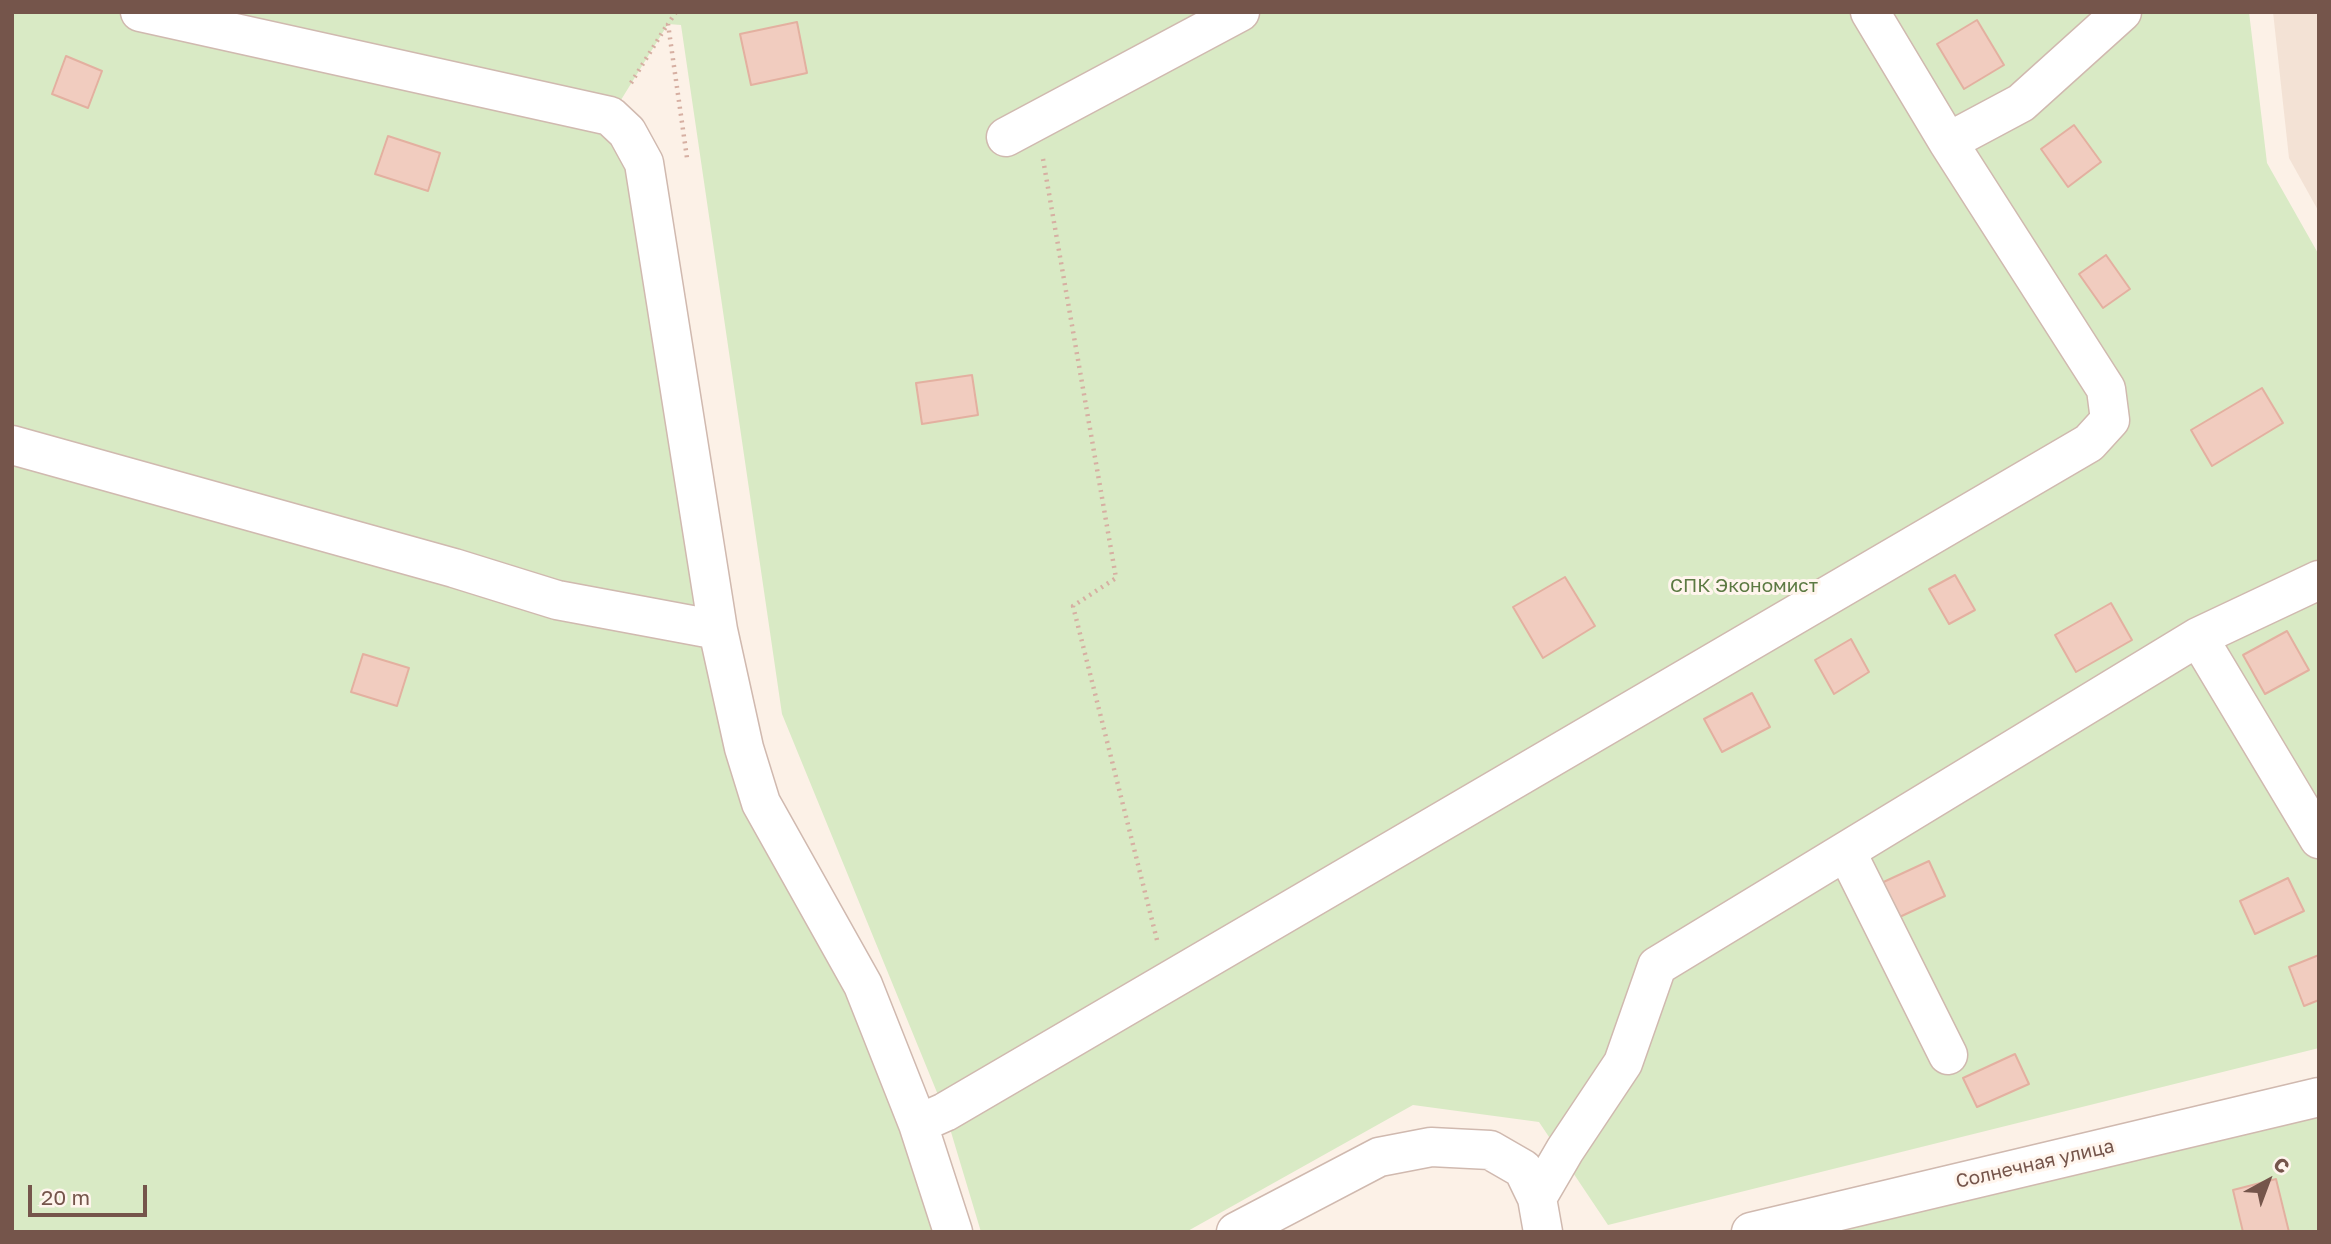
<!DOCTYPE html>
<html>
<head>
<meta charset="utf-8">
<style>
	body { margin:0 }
	#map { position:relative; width:2331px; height:1244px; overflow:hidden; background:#fcf1e7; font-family:"Golos Text",sans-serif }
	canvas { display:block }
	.frame { position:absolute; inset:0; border:14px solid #75554b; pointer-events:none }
	.north { position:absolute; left:2233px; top:1146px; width:70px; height:70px; -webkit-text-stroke:5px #fff5ed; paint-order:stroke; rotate:41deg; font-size:19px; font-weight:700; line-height:28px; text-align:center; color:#75554b }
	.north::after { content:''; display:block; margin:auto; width:24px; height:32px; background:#75554b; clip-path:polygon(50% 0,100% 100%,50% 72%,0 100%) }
	.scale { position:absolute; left:28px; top:1185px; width:119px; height:32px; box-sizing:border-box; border:4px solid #75554b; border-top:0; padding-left:9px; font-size:21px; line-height:24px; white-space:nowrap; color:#75554b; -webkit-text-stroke:5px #fff5ed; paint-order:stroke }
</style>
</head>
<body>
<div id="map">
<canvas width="2331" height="1244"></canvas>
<div class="frame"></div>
<div class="north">С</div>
<div class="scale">20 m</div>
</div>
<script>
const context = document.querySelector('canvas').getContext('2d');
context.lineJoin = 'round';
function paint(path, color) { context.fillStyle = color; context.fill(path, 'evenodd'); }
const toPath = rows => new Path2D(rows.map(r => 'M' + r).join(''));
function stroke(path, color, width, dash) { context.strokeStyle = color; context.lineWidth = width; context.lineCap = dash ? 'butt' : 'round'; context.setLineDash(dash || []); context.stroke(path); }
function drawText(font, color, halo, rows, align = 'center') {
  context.font = font + ' "Golos Text",sans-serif'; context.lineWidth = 6; context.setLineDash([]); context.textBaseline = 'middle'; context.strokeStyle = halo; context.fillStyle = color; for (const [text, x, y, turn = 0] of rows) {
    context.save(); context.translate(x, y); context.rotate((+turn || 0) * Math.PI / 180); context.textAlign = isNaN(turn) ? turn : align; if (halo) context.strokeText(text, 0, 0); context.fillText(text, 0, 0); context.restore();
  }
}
const residential = toPath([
	[2273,12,2319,12,2319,212,2289,158]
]);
const green = toPath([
	[12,12,2249,12,2267,163,2319,255,2319,1048,1608,1225,1539,1122,1413,1105,1186,1232,981,1232,945,1112,782,714,681,25,668,24,611,116,627,132,744,748,953,1232,12,1232],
	[2319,1097,2319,1232,1751,1232]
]);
const building = toPath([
	[1977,20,2004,65,1964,89,1937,44,1977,20],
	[797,22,807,73,751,85,740,34,797,22],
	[66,56,102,71,88,108,52,94,66,56],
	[2074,125,2101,162,2068,187,2041,149,2074,125],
	[388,136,440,153,428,191,375,174,388,136],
	[2106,255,2130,289,2103,308,2079,274,2106,255],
	[972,375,978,415,922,424,916,383,972,375],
	[2262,388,2283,423,2212,466,2191,430,2262,388],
	[1955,575,1975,610,1949,624,1929,589,1955,575],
	[1565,577,1595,626,1543,658,1513,607,1565,577],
	[2111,603,2132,640,2076,672,2055,635,2111,603],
	[2287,631,2309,670,2265,694,2243,655,2287,631],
	[1851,639,1869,672,1834,694,1815,660,1851,639],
	[363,654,409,668,397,706,351,692,363,654],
	[1752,693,1770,727,1722,752,1704,719,1752,693],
	[1929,861,1945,896,1893,920,1877,885,1929,861],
	[2288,878,2304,911,2255,934,2240,901,2288,878],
	[2319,955,2319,1000,2304,1006,2289,967,2319,955],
	[2015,1054,2029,1084,1977,1107,1963,1078,2015,1054],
	[2276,1179,2289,1232,2243,1232,2233,1190,2276,1179]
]);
const path = toPath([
	[676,12,668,24,687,158],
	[631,83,667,25],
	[1043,159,1116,578,1073,606,1158,944]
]);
const minor = toPath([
	[140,12,610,116,627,132,644,163,718,630],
	[1006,137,1240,12],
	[1948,142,2021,103,2122,12],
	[12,445,454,568,557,600,718,630,744,748,761,803,863,985,918,1124,953,1232],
	[2198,637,2319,839],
	[1846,851,1948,1055],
	[918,1124,945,1112,2089,443,2110,420,2106,389,1948,142,1870,12],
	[1537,1198,1565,1150,1623,1063,1657,966,2198,637,2319,580],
	[1236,1232,1379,1157,1431,1147,1490,1150,1523,1169,1537,1198,1543,1232],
	[1751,1232,2319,1097]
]);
const parkNames = [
	["СПК Экономист",1744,586]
];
const streetNames = [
	["Солнечная улица",2035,1164,-13]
];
paint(residential, '#f3e2d5');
paint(green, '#d9eac5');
paint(building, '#f1ccbf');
stroke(building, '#e3b0a0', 2);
stroke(minor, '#d0b9af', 41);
stroke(path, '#d6afa2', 4.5, [2, 5]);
stroke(minor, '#fff', 38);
drawText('19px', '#5c7a43', '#fff5ed', parkNames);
drawText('19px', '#75554b', '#fff5ed', streetNames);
</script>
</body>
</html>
